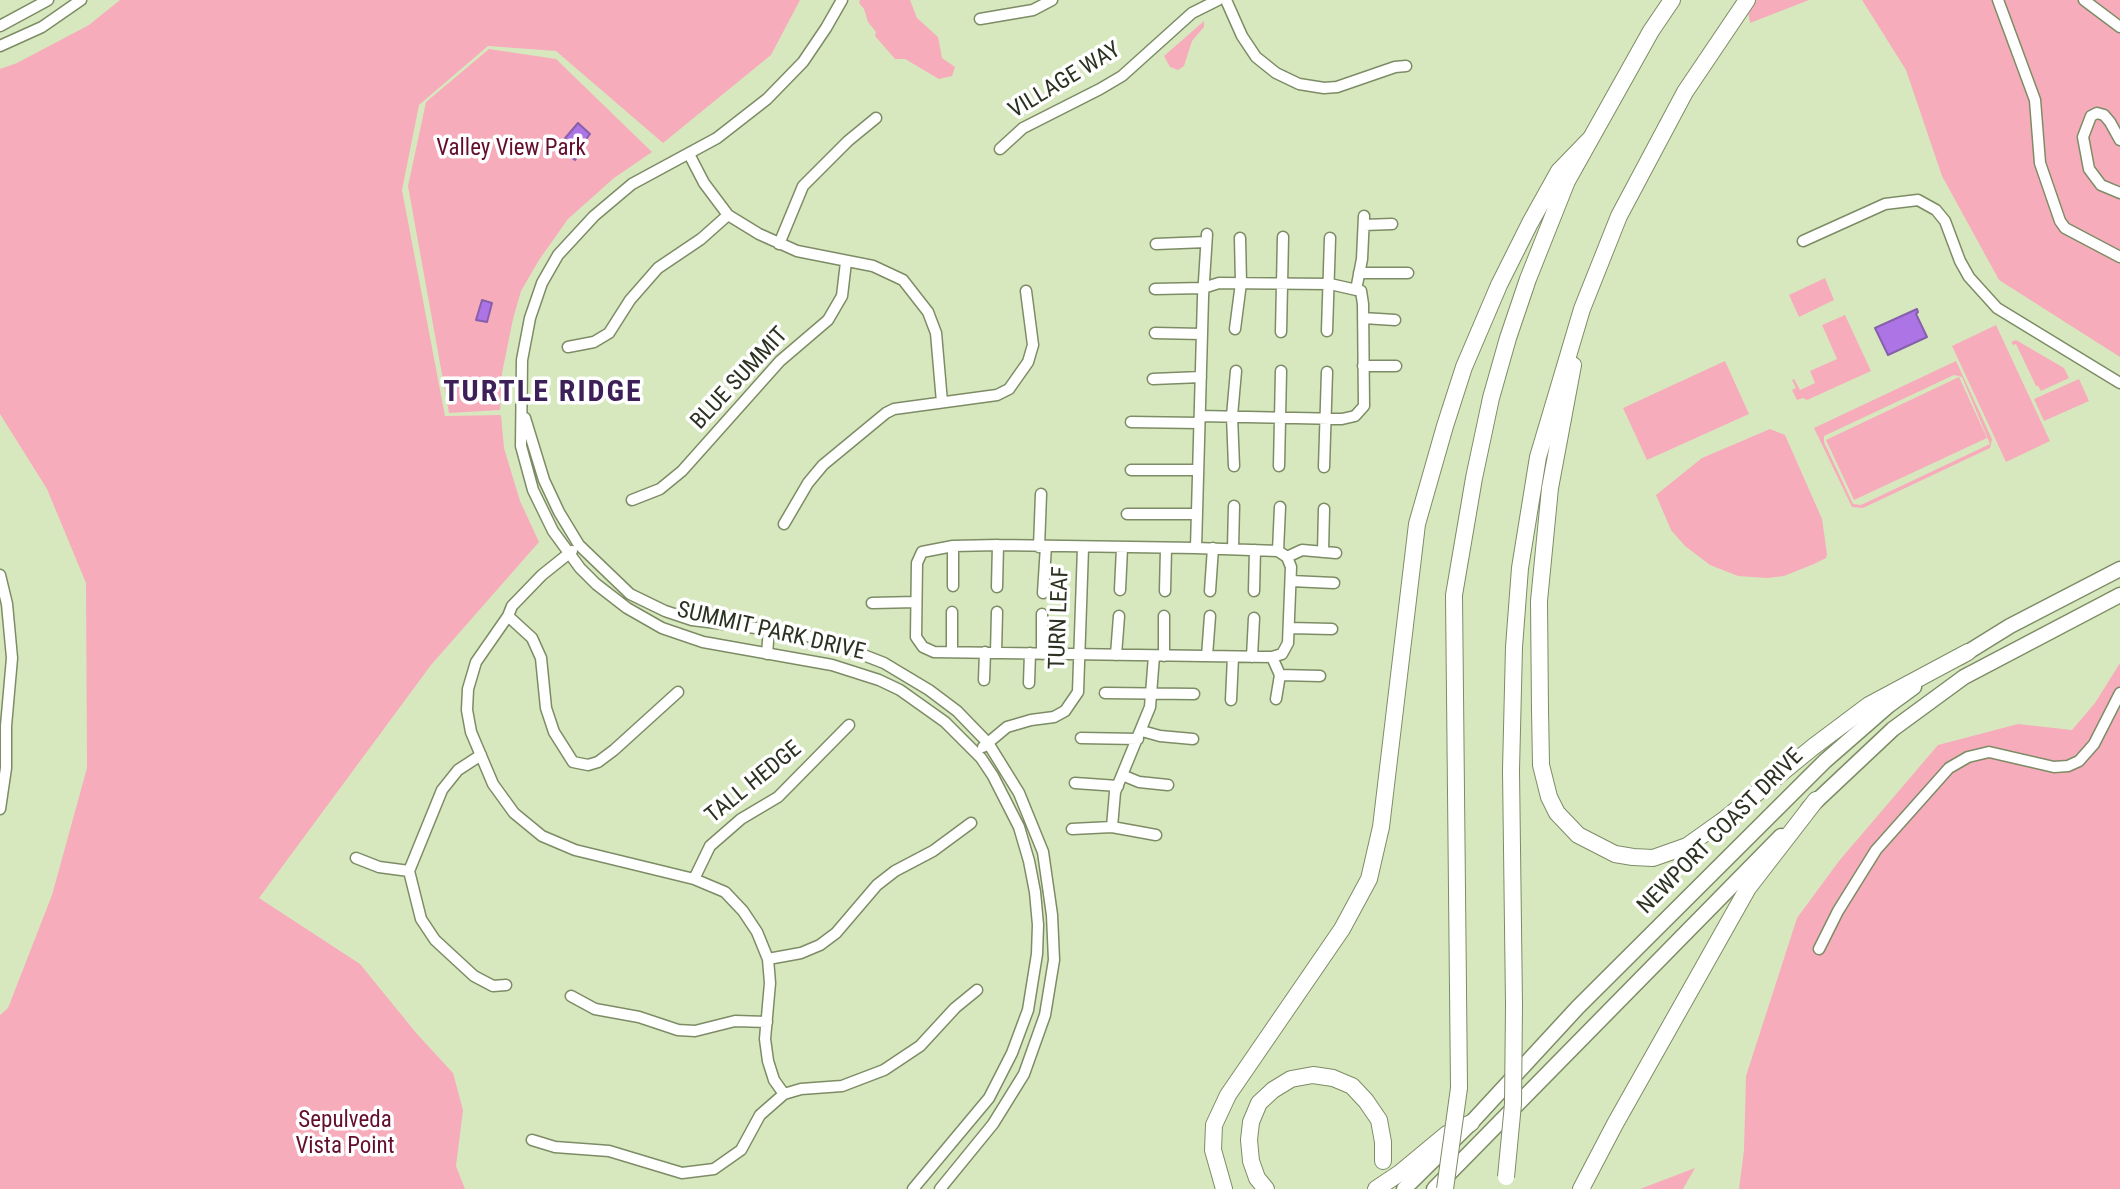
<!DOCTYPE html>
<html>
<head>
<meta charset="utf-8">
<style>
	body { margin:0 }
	canvas { display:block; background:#d7e8be }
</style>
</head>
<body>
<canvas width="2120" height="1189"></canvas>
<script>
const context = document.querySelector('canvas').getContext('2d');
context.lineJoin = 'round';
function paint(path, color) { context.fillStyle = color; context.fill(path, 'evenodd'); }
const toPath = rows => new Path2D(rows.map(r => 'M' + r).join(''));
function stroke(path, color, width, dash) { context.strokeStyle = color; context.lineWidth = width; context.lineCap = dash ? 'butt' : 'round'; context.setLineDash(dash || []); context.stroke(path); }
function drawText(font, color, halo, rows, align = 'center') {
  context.font = font + ' "Roboto Condensed",sans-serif'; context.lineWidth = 7; context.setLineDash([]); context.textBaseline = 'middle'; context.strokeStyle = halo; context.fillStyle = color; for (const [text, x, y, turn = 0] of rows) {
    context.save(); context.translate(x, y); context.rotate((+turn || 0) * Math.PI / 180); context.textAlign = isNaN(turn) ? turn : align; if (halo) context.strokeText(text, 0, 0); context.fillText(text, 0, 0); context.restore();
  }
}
const green = toPath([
	[120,0,800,0,771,55,663,143,556,51,488,46,419,105,402,190,445,416,501,415,504,448,520,501,539,542,431,665,259,898,360,964,417,1034,453,1073,463,1110,456,1166,465,1189,0,1189,0,1015,8,1008,52,895,87,768,86,583,47,489,0,414,0,69,17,63,89,25],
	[860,0,910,0,917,18,938,37,942,58,955,67,952,76,939,79,905,59,895,59,875,36,876,32,868,22,864,9,859,3],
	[1746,0,1809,0,1750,23],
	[1862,0,2120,0,2120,357,1999,280,1942,176,1906,70],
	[1204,21,1204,27,1192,41,1184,66,1178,70,1170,67,1164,56],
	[489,49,556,59,652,152,614,178,568,219,539,260,521,291,513,319,502,373,500,410,449,413,408,186,426,102],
	[1825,278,1834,300,1799,317,1789,295],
	[1845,315,1871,371,1807,400,1803,398,1797,400,1792,390,1796,388,1792,380,1794,379,1800,390,1815,383,1810,371,1837,359,1822,325],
	[1996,325,2050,441,2006,462,1952,346],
	[2016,340,2064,368,2069,378,2041,391,2038,386,2036,386,2016,344,2013,345,2011,342],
	[1725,361,1749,414,1647,460,1623,408],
	[1956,361,1992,439,1990,448,1863,508,1852,507,1814,428],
	[1954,375,1962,377,1990,444,1861,505,1853,504,1824,442,1824,436],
	[1959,377,1987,438,1854,500,1826,440],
	[2079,379,2089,401,2044,421,2034,399],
	[1770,429,1785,435,1822,519,1827,554,1826,558,1814,564,1784,576,1767,578,1738,576,1710,565,1685,546,1671,530,1656,495,1702,458],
	[2120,663,2120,1189,1739,1189,1744,1150,1746,1076,1797,918,1839,861,1938,745,2018,724,2072,730,2095,703],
	[1695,1168,1683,1189,1640,1189]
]);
const water = toPath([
	[578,123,590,134,576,153,578,156,575,160,557,145,559,142,561,143,578,123],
	[482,300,492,303,487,322,476,320,482,300],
	[1917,309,1918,312,1916,314,1927,337,1888,355,1875,328,1917,309]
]);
const minor = toPath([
	[842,0,826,28,803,62,767,99,717,138,632,184,594,216,558,255,542,283,530,318,522,360,521,446,533,490,553,531,580,568,596,584,627,608,662,628,703,642,832,665,879,680,900,690,945,722,981,758,993,776,1019,827,1029,861,1035,892,1038,925,1037,954,1028,1010,1012,1053,989,1098,913,1189],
	[1226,0,1242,36,1256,57,1276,73,1299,84,1324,88,1337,87,1395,67,1406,66],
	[1998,0,2035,100,2040,163,2060,221,2065,228,2120,257],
	[2084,0,2120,27],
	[980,19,1033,10,1052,0],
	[0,26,48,0],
	[0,46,42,27,81,0],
	[2120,140,2110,122,2104,115,2097,113,2091,116,2083,137,2089,169,2101,185,2120,193],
	[1000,149,1023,128,1100,89,1122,76,1192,13,1218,0],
	[689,154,704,183,728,215,759,234,797,251,873,266,903,280,928,312,936,333,942,402],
	[1364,225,1392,224],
	[1803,241,1885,204,1918,200,1936,210,1945,221,1960,261,1969,277,1997,308,2120,383],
	[779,244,803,186,848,141,876,118],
	[1156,244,1206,242],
	[1359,273,1408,273],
	[1155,289,1203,288,1219,283,1330,284,1361,291,1363,304,1364,406,1355,416,1342,419,1200,416],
	[1356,290,1362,259,1364,216],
	[1363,318,1395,320],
	[1235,329,1241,283,1240,238],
	[1327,331,1330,238],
	[1281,332,1283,237],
	[1155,333,1202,334],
	[568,347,594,342,609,333,630,300,658,268,701,239,728,215],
	[1363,366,1396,366],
	[1153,379,1201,377],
	[525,418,544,480,559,512,579,545,630,594,665,611,692,620,796,633,830,642,884,663,929,690,957,711,988,743,1019,793,1043,852,1052,915,1054,960,1045,1015,1024,1074,993,1124,940,1189],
	[1131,422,1199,423],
	[1234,466,1232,416,1236,371],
	[1279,466,1281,371],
	[1324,467,1327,372],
	[1131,470,1198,470],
	[632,500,660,489,682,471,780,361,828,320,842,296,846,262],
	[1127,514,1197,514],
	[784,524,808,483,823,465,886,413,894,409,997,395,1009,389,1028,362,1033,345,1026,291],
	[998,545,1196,548,1278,551,1287,557,1291,567,1288,643,1282,654,1272,657,934,652,923,647,916,637,917,563,922,552,953,546,998,545],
	[953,546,953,586],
	[1039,547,1041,494],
	[1196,548,1203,297,1207,234],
	[1233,549,1234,506],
	[572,551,542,575,512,606,508,616,476,662,468,689,467,710,471,732,493,784,514,813,542,836,575,850,694,879,725,892,743,911,757,932,768,959,770,983,765,1039,768,1061,774,1080,784,1094],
	[1278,551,1280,507],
	[1323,552,1324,509],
	[1287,557,1302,550,1336,553],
	[0,575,7,604,12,658,6,726,6,768,0,809],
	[1291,581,1334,583],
	[997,587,998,545],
	[1120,590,1122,548],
	[1165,591,1166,548],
	[1210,591,1213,548],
	[1254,591,1255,550],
	[1043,593,1046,546],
	[872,603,916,602],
	[508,616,532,638,541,658,546,708,554,732,573,762,588,765,598,762,614,750,678,692],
	[1289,628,1332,629],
	[952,652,952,612],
	[996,653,997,612],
	[767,654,769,629],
	[1042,654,1042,614],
	[1116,655,1119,616],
	[1164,656,1164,616],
	[1207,656,1210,616],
	[1252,657,1254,618],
	[1272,657,1280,675,1276,699],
	[1280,675,1320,676],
	[984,680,985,652],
	[1029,683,1030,653],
	[1105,693,1194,694],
	[1231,700,1233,657],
	[1142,731,1160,736,1193,739],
	[1081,738,1138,739],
	[983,747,1007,727,1031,720,1054,717,1065,711,1078,692,1083,548],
	[481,755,458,770,442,790,409,871,421,919,435,940,474,976,493,986,506,985],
	[1122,775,1139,782,1168,785],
	[1075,783,1118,786],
	[1112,827,1115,792,1150,707,1154,656],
	[1072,829,1112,827,1156,835],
	[356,858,379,867,409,871],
	[694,879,710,846,741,819,778,797,849,725],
	[1819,949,1838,911,1876,850,1949,768,1968,757,1989,752,2054,767,2068,766,2079,761,2094,744,2120,693],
	[768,959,801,953,820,945,836,933,877,885,895,871,933,851,971,823],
	[571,996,595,1009,639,1017,678,1030,695,1031,735,1021,767,1022],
	[532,1140,555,1147,609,1151,682,1173,714,1169,741,1150,760,1115,784,1094,801,1089,842,1086,884,1070,920,1046,955,1008,977,990]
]);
const major = toPath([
	[1960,657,2010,626,2120,569],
	[1808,809,1893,729,1964,677,2120,595],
	[1404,1189,1471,1123,1578,1007,1825,761,1888,706,1914,687],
	[1434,1189,1781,836]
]);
const highway = toPath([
	[1573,365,1550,488,1539,601,1540,709,1541,765,1549,797,1557,813,1578,835,1615,854,1633,857,1653,858,1687,846,1725,819,1813,747,1869,705,1968,652],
	[1514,1005,1511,770,1514,647,1520,568,1538,457,1582,309,1619,216,1685,92,1747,0],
	[1459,1088,1454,595,1474,478,1491,398,1508,338,1528,279,1567,181,1651,31,1672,0],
	[1224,1189,1213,1150,1214,1125,1228,1095,1342,929,1369,879,1381,827,1417,524,1445,426,1464,367,1499,285,1530,223,1559,171,1590,139],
	[1266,1189,1257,1178,1251,1161,1249,1140,1251,1122,1259,1103,1273,1090,1291,1079,1313,1075,1333,1078,1352,1086,1366,1101,1379,1120,1383,1142,1383,1161],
	[1376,1189,1400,1173,1447,1134,1471,1123],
	[1581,1189,1615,1124,1748,888,1816,800]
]);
const highwayBridge = toPath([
	[1506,1177,1513,1104,1514,1005],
	[1445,1189,1459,1088]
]);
const streetNames = [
	["VILLAGE WAY",1065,81,-31],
	["BLUE SUMMIT",740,379,-47],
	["TURN LEAF",1060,618,-88],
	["SUMMIT PARK DRIVE",771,632,13],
	["TALL HEDGE",754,783,-39],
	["NEWPORT COAST DRIVE",1721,832,-45]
];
const parkNames = [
	["Valley View Park",511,149],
	["Sepulveda",345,1121],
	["Vista Point",345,1147]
];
const districtNames = [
	["TURTLE RIDGE",543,393]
];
paint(green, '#f7acbc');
paint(water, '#ac74e5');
stroke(water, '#8660aa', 2);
stroke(minor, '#7d8c65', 13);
stroke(major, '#7d8c65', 17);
stroke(highway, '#7d8c65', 18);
stroke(minor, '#fff', 10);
stroke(major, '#fff', 14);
stroke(highway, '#fff', 16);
stroke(highwayBridge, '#7d8c65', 18, []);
stroke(highwayBridge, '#fff', 16);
drawText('23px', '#2c3222', '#fff', streetNames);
drawText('23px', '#640e2d', '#fff', parkNames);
context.letterSpacing = '2px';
drawText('bold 30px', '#3e2059', '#fff', districtNames);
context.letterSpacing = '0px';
</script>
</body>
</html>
